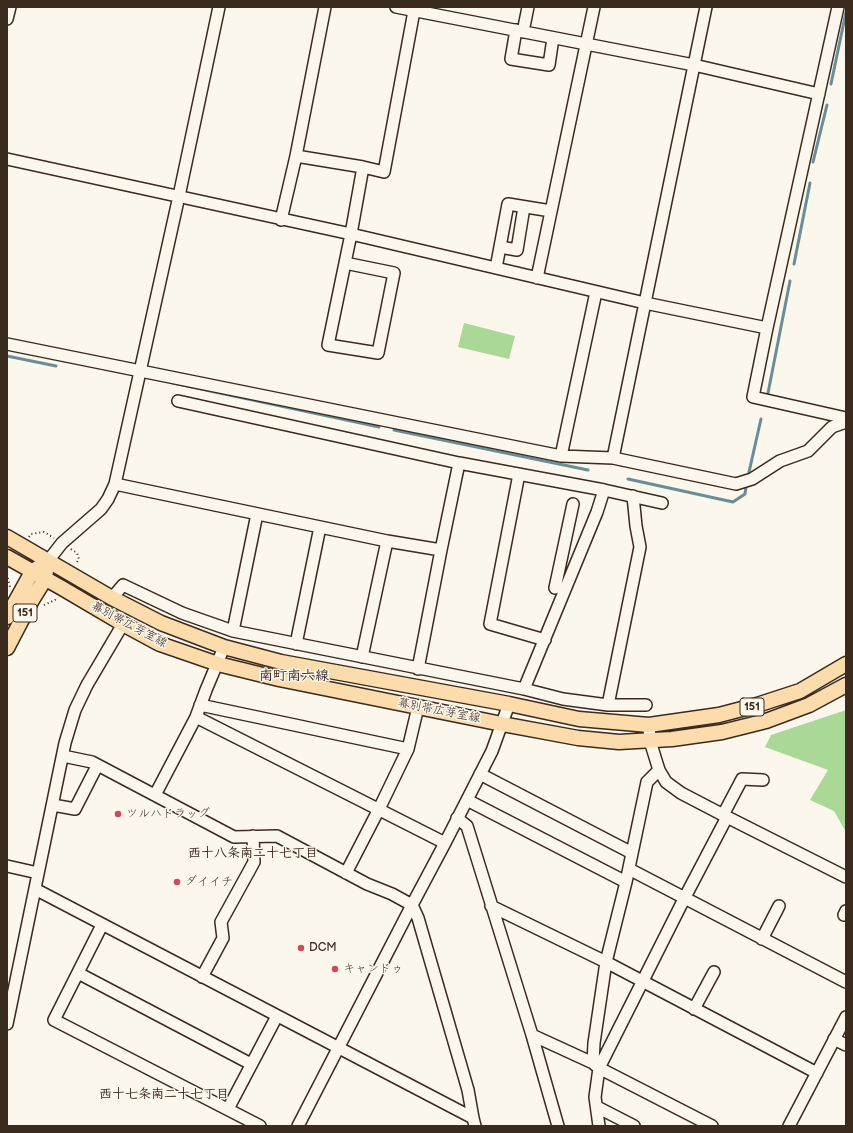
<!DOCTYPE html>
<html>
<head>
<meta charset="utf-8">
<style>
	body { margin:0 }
	#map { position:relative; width:853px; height:1133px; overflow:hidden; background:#fbf7ec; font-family:"Balsamiq Sans",sans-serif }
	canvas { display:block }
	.frame { position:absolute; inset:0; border:8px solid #3b2a1e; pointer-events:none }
</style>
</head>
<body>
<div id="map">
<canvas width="853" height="1133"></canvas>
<div class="frame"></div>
</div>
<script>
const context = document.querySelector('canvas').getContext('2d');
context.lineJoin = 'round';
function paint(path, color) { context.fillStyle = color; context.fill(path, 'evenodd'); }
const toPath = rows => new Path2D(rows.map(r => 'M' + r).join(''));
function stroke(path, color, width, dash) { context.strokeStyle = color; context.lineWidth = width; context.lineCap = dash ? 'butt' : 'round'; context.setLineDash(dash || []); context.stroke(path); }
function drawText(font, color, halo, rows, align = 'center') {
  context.font = font + ' "Balsamiq Sans","Klee One",sans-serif'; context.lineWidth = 3; context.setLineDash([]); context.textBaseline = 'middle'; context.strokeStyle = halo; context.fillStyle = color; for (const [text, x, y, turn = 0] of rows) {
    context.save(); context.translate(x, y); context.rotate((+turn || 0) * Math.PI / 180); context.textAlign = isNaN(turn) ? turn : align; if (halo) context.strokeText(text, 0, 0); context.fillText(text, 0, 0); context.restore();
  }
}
const green = toPath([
	[464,323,515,336,509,359,458,347],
	[846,710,846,832,834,811,810,800,828,770,765,747,771,735]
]);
const stream = toPath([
	[831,84,846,12],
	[813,162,827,105],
	[794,264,810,183],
	[7,356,56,366],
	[173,383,379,427],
	[768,393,790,281],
	[394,430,588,470],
	[749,472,761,419],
	[628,479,733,502,745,494,746,487]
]);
const path = toPath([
	[29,537,31,534,44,532,54,538],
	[71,549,77,553,79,559,76,564],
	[7,574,10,587],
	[44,605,55,600,57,597]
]);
const minor = toPath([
	[396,7,694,65,819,94],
	[838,7,767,328,753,397,846,418],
	[7,19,10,7],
	[516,30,511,59,549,65,553,38],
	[523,32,528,7],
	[296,156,363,167,384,172,414,11],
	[7,159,351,234,645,303,767,328],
	[281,220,296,156,325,7],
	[500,247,517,250,524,207],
	[345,263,394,273,378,353,328,345,351,234,363,167],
	[496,268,508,204,551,211],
	[537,278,594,7],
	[7,344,561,456,613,458,736,484,752,479,780,461,808,451,832,427,846,422],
	[178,401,459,463,604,490,662,503],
	[561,456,596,292],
	[613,458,706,7],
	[519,474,490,624,545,640],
	[115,484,387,541,441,550],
	[48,561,62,543,101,509,108,499,115,484,179,196,219,7],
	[555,588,573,504],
	[112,598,123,585,182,613,233,631,524,689,563,699,608,705,646,705],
	[233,631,257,514],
	[296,644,320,527],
	[362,657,387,541],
	[418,669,441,550,459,463],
	[524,689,597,512,604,490],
	[200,705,408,749],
	[608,705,640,547,636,526,633,496],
	[196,717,445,843],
	[649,725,650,741,659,770,666,782,681,793,727,817,846,877],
	[63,756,92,762,234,837,277,836,367,884,392,894,412,905,418,918,468,1090,473,1118,475,1126],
	[480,774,632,853],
	[155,795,196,717,206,690,224,647],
	[467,800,626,882],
	[53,805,75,809,97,766],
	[723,815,742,779,763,780],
	[457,818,467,826,532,1035,558,1126],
	[7,866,38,873],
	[629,869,846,982],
	[346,873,379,809,408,749,418,707],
	[35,889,473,1118],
	[491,906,606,962,817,1073],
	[844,915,846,911],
	[102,925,54,1020,260,1126],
	[762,939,779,906],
	[78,973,251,1064],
	[202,977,223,938,221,922,254,862,253,836],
	[694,1009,714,972],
	[7,1024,65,743,75,710,87,685,123,624],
	[532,1035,593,1063,599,1068,712,1126],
	[834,1039,846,1045],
	[593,1063,594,1043,606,962,626,882,647,782,659,770],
	[597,1107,634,1126],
	[228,1109,277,1016],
	[298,1126,412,905,445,843,492,751,509,704],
	[599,1126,595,1097,599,1068,684,899,727,817],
	[789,1126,846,1017]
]);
const major = toPath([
	[7,537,112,598,161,623,224,647,281,662,509,704,579,719,649,725,719,715,757,705,800,691,846,664],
	[7,557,62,588,123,624,160,644,218,664,279,679,502,724,578,738,619,742,672,739,722,732,766,721,809,705,846,685],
	[7,617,32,572,39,567],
	[7,648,32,600,45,579,46,571]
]);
const markers = [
	[118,814,4,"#d1495b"],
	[177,882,4,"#d1495b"],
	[301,948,4,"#d1495b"],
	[335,969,4,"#d1495b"]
];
const shields = [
	[25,613,24],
	[752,707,24]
];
const shieldNames = [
	["151",25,613],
	["151",752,707]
];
const streetNames = [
	["幕別帯広芽室線",129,625,28],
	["幕別帯広芽室線",439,711,11]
];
const poiNames = [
	["ツルハドラッグ",126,814],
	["ダイイチ",185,882],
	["DCM",309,948],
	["キャンドゥ",343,969]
];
const neighbourhoodNames = [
	["西十八条南二十七丁目",253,854],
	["西十七条南二十七丁目",164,1095]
];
const quarterNames = [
	["南町南六線",294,676]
];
paint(green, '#aad897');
stroke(stream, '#698e98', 3);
stroke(minor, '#3b2a1e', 14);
stroke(major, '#3b2a1e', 17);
stroke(path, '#3b2a1e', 2, [1, 3]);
stroke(minor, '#fbf7ec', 11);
stroke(major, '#fcdcac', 14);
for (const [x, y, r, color] of markers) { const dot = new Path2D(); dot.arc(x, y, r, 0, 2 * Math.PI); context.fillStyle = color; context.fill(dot); stroke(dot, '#fbf7ec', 1.5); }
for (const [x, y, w] of shields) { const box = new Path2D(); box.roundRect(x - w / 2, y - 9, w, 18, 3); context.fillStyle = '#fbf7ec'; context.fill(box); stroke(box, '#3b2a1e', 1); }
drawText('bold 11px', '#3b2a1e', null, shieldNames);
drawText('12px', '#3b2a1e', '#fbf7ec', streetNames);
drawText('12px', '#3b2a1e', '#fbf7ec', poiNames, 'left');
drawText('bold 13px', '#3b2a1e', '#fbf7ec', neighbourhoodNames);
drawText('bold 14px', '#3b2a1e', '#fbf7ec', quarterNames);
</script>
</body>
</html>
